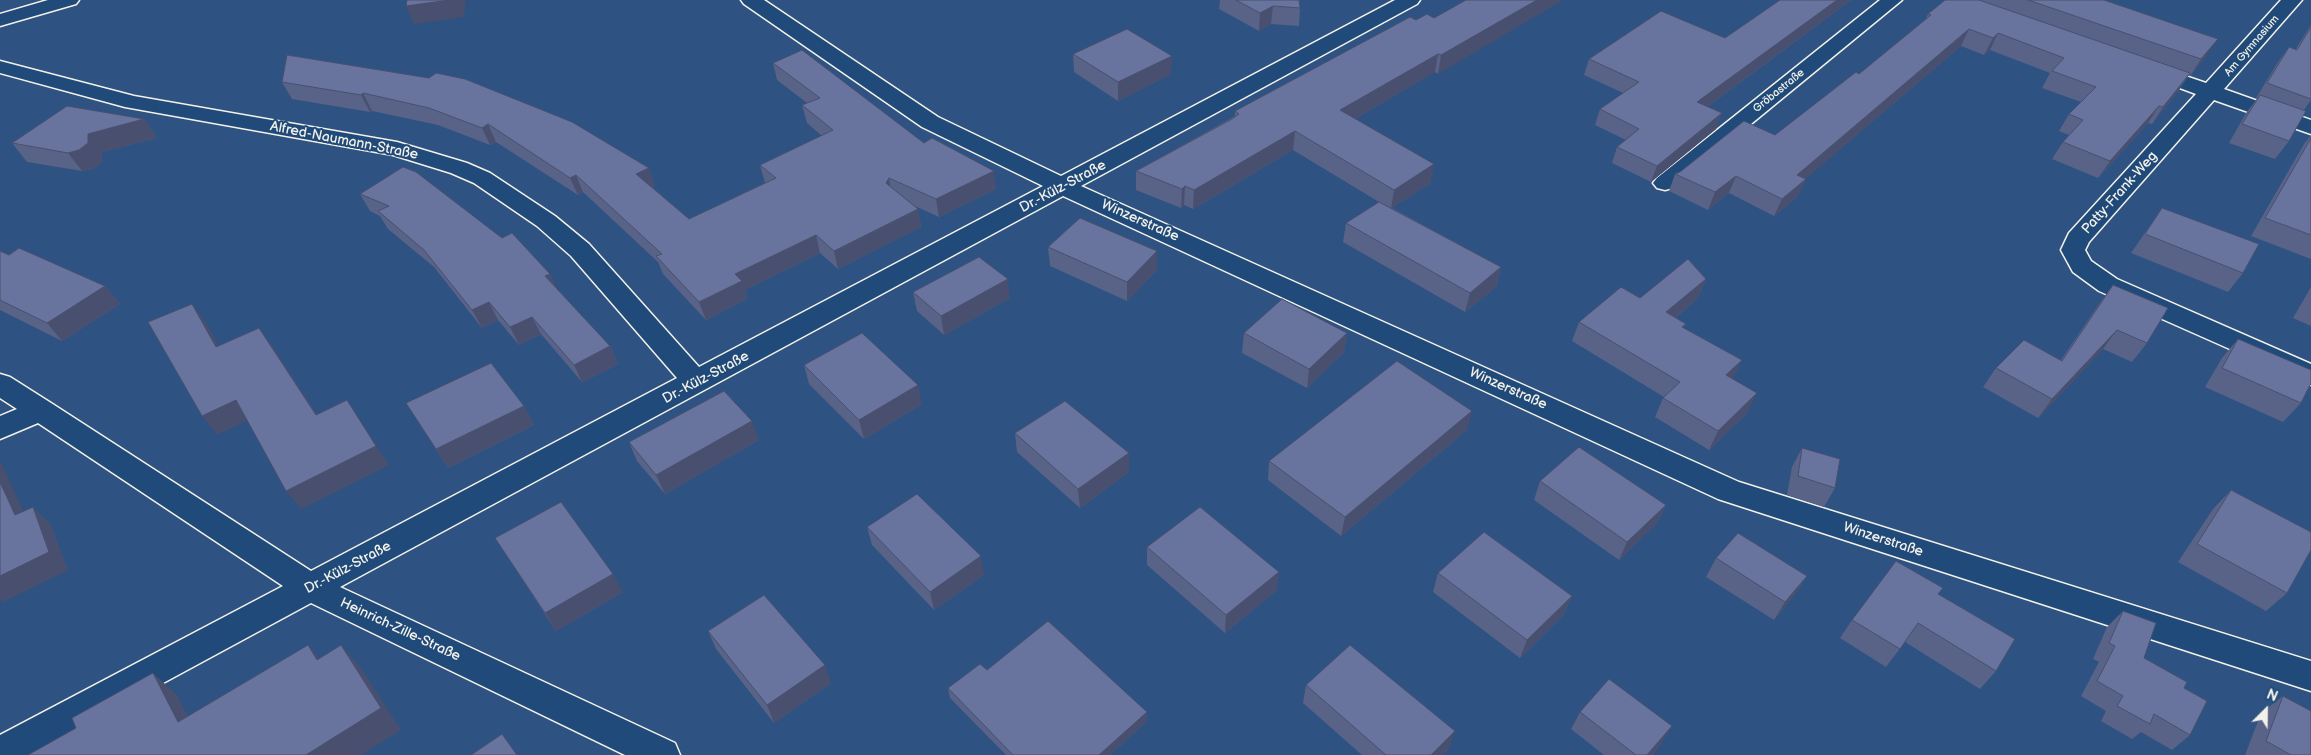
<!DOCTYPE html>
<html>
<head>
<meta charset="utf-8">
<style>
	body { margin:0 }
	#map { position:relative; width:2311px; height:755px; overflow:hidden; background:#2e5281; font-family:"Balsamiq Sans",sans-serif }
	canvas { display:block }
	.north { position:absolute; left:2241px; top:685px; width:50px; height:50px; -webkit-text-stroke:4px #1f4a7a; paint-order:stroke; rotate:23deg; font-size:14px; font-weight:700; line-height:20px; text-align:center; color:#f4f1e8 }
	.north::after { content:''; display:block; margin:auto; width:18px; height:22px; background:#f4f1e8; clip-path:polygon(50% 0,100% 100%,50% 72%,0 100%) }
</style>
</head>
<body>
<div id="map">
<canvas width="2311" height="755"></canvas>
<div class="north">N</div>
</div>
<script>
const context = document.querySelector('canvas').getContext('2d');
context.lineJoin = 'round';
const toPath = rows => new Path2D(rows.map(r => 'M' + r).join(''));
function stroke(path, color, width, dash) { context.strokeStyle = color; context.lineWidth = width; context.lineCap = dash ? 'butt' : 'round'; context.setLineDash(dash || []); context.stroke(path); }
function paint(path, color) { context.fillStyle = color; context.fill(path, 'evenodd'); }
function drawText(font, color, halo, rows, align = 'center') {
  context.font = font + ' "Balsamiq Sans",sans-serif'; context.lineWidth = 4; context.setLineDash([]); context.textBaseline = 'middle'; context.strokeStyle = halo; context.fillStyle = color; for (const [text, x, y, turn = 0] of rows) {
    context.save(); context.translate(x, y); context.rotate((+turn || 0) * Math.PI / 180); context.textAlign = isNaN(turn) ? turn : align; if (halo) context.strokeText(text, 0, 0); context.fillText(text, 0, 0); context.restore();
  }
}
const minor = toPath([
	[48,0,79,0,76,4,0,26,0,14,48,0],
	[741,0,764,0,938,117,1061,176,1395,0,1420,0,1417,4,1081,186,1739,482,2311,661,2311,691,1718,499,1063,196,340,587,675,743,680,755,625,755,311,603,30,755,0,755,0,735,283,586,38,423,0,439,0,416,17,409,0,398,0,374,10,377,51,403,311,571,677,378,571,256,537,226,474,183,451,173,393,155,125,107,0,73,0,61,134,96,397,142,467,163,490,173,555,216,589,244,699,367,1043,186,922,127,744,4,741,0],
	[1880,0,1902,0,1673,188,1665,190,1657,188,1653,183,1657,178,1880,0],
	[2281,0,2302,0,2224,89,2311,120,2311,134,2214,100,2089,242,2085,250,2091,261,2117,279,2311,364,2311,385,2099,291,2073,272,2061,250,2069,233,2196,94,2142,74,2138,70,2142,66,2149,64,2156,66,2206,83,2281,0]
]);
const wall = toPath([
	[1220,0,1299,0,1300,8,1299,26,1271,24,1259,31,1219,9],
	[1466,0,1438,74,1435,72,1355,119,1431,183,1392,208,1501,267,1496,287,1465,312,1343,242,1346,223,1379,202,1293,150,1193,209,1184,205,1181,208,1136,190,1136,171,1235,116,1235,111,1416,20,1434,18],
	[1780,0,1851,0,1707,107,1716,129,1651,182,1612,163,1617,147,1626,140,1595,125,1600,109,1623,93,1584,75,1589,59,1725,38],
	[1945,0,2104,0,2207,55,2190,76,2189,75,2179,90,2152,124,2148,123,2098,178,2052,159,2063,142,2069,135,2059,131,2069,114,2081,102,2042,88,2050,73,1990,50,1984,55,1961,46,1805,179,1798,196,1774,216,1729,193,1708,210,1669,191,1675,174,1775,135,1859,74,1925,20,1928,14],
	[2311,25,2311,100,2304,110,2289,141,2275,159,2229,143,2246,113,2257,99,2256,98,2278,62,2289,47,2295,50],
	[1073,54,1171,74,1118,101,1074,72],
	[773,63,924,143,996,189,939,217,915,206,918,209,921,227,838,269,820,253,745,290,747,299,706,320,663,274,658,262,583,192,578,195,496,142,490,145,438,125,372,111,370,112,292,99,282,82,429,78,655,186,652,187,689,219,765,183,760,165,822,136,807,123,802,105,807,103,777,80],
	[144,119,157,138,102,152,102,162,93,169,82,171,27,162,12,143],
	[2311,135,2311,259,2251,236,2304,144],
	[360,194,550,274,556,288,610,346,618,364,582,382,541,334,519,345,498,320,482,328,434,267,388,229,380,216,370,211],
	[2162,208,2243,273,2228,292,2131,253],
	[1048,247,1157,251,1157,270,1127,301,1050,266],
	[0,251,9,255,105,286,120,304,62,341,0,310],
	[1706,279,1698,298,1675,318,1684,328,1733,379,1748,412,1709,450,1655,417,1663,398,1664,397,1572,341,1579,322,1640,298],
	[2113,285,2147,343,2132,362,2103,349,2038,418,1983,387,1996,368,2061,360,2099,304],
	[2311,287,2311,326,2293,318],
	[913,292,1010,298,944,335,917,311],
	[1244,333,1347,333,1344,352,1307,388,1242,353],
	[2238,339,2301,403,2283,422,2205,387,2222,358],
	[804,365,922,404,864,439,809,384],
	[406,403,524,406,534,425,448,468],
	[1467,430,1341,536,1268,480,1269,461],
	[1015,433,1129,472,1080,508,1017,452],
	[759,440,665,494,637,461,629,442],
	[1802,448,1835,488,1824,507,1787,495,1792,467],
	[1540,481,1666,505,1657,523,1619,560,1534,500],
	[2231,490,2287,593,2266,611,2178,562,2213,509],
	[867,527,984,575,934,610,872,545],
	[495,538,623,592,556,631],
	[1147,547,1277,590,1225,633,1147,565],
	[1716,558,1807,576,1795,594,1774,620,1706,577],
	[1438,573,1572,596,1564,614,1520,658,1433,592],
	[1938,594,1996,671,1980,689,1905,642,1886,667,1840,638,1852,620],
	[2123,611,2144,658,2184,688,2190,735,2172,750,2141,732,2132,739,2101,721,2106,711,2081,696,2099,662,2093,659,2107,627],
	[708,631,831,683,774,723,716,649],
	[987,670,1147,721,1110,755,1006,755,950,698,948,688],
	[1306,685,1449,748,1442,755,1362,755,1303,703],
	[2283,696,2311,755,2245,755,2261,713],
	[1580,712,1662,743,1652,755,1604,755,1571,729]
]);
const shadedWall = toPath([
	[450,0,466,0,464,17,414,24,406,6],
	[1537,0,1563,0,1438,74,1441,55],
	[1837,0,1851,0,1755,71,1692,118,1697,102],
	[1273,6,1271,24,1259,31,1260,13],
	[1969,29,1961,46,1795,188,1806,179,1798,196,1774,216,1782,199,1797,175],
	[1998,33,1990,50,1984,55,1993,38],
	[2218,39,2207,55,2190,76,2201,59],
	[1438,54,1435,72,1338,129,1340,110],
	[1172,56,1171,74,1118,101,1118,82],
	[2190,73,2179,90,2152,124,2163,107],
	[363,93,372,111,370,112,361,95],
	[2159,106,2148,123,2098,178,2110,161],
	[1722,113,1716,129,1651,182,1657,166],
	[144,119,157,138,102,152,102,162,93,169,82,171,68,153,88,134],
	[488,124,496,142,490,145,482,128],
	[1295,131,1293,150,1193,209,1194,190],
	[1434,164,1431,183,1391,209,1394,190],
	[649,168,655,186,642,191,636,174],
	[994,171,996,189,939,217,936,199],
	[576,175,583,192,578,195,570,178],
	[1736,176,1729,193,1708,210,1715,192],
	[889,178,892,196,886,183],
	[1185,186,1184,205,1181,208,1182,189],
	[918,209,921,227,838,269,834,251],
	[816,235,820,253,745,290,747,299,706,320,699,302,735,274],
	[1157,251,1157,270,1127,301,1127,282],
	[1501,267,1496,287,1465,312,1470,293],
	[550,274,558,291,545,276],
	[1008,279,1010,298,944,335,941,316],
	[1706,279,1698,298,1658,332,1666,312],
	[105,286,120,304,62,341,47,323],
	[489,302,498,320,482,328,472,310],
	[192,304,206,323,230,367,216,347],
	[532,317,541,334,519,345,510,327],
	[259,328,273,347,330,434,316,415],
	[2117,330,2103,349,2038,418,2052,399],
	[1347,333,1344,352,1307,388,1309,369],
	[610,346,618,364,582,382,574,365],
	[1742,360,1733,379,1726,375],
	[918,385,922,404,864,439,859,420],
	[1757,393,1748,412,1709,450,1718,431],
	[236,400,250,419,217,435,202,416],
	[347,400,389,465,301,509,286,491],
	[524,406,534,425,448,468,436,449],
	[1472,411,1467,430,1341,536,1345,517],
	[752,421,759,440,665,494,656,475],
	[1129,453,1129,472,1080,508,1078,489],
	[0,461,34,533,15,515,0,482],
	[1666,505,1657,523,1619,560,1627,542],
	[33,507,51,525,68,570,3,602,0,600,0,576],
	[981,556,984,575,934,610,930,592],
	[1279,572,1277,590,1225,633,1226,615],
	[613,574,623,592,556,631,545,613],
	[1807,576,1795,594,1774,620,1785,602],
	[1572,596,1564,614,1520,658,1527,640],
	[308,645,328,668,317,660],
	[341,645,361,668,401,730,361,755,306,755],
	[825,665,831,683,774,723,767,705],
	[153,673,177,695,202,744,178,722],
	[1147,712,1147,721,1110,755,1099,755],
	[1672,726,1662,743,1652,755,1647,755],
	[1455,731,1449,748,1442,755,1431,755]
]);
const building = toPath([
	[407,0,450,0,406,6,407,0],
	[1236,0,1299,0,1300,8,1273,6,1260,13,1236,0],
	[1466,0,1537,0,1441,55,1438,54,1340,110,1434,164,1394,190,1295,131,1194,190,1185,186,1182,189,1136,171,1232,119,1239,114,1235,111,1410,17,1416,20,1427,14,1434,18,1466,0],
	[1780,0,1837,0,1697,102,1722,113,1657,166,1617,147,1639,129,1600,109,1639,82,1589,59,1661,11,1725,38,1780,0],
	[1945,0,1979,0,2190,73,2163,107,2159,106,2110,161,2063,142,2083,120,2069,114,2096,87,2052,71,2064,58,1998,33,1993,38,1969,29,1797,175,1806,179,1782,199,1736,176,1715,192,1675,174,1680,172,1744,121,1775,135,1856,72,1859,74,1931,15,1928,14,1945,0],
	[2028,0,2104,0,2218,39,2201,59,2028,0],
	[2311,27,2311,99,2267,83,2289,47,2297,50,2311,27],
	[1127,29,1172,56,1118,82,1073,54,1127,29],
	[802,50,924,143,932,138,994,171,936,199,889,178,886,183,918,209,834,251,816,235,735,274,742,281,699,302,656,256,662,254,576,175,570,178,488,124,482,128,429,108,363,93,361,95,282,82,287,55,429,78,436,73,465,79,572,122,649,168,636,174,689,219,776,178,760,165,833,130,802,105,820,98,773,63,802,50],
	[2260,95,2306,111,2289,141,2242,124,2260,95],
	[67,106,144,119,88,134,88,143,79,150,68,153,12,143,67,106],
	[2311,138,2311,235,2265,218,2311,138],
	[403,167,416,172,502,238,512,233,550,274,545,276,610,346,574,365,532,317,510,327,489,302,472,310,424,250,378,211,389,206,360,194,403,167],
	[1379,202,1501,267,1470,293,1346,223,1379,202],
	[2162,208,2259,244,2243,273,2145,234,2162,208],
	[1080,218,1157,251,1127,282,1048,247,1080,218],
	[19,248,105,286,47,323,0,300,0,251,9,255,19,248],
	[979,257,1008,279,941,316,913,292,979,257],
	[1688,259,1706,279,1666,312,1686,324,1682,327,1742,360,1726,375,1757,393,1718,431,1663,398,1680,382,1579,322,1621,287,1640,298,1688,259],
	[2113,285,2168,308,2147,343,2117,330,2052,399,1996,368,2024,340,2062,361,2113,285],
	[1282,299,1347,333,1309,369,1244,333,1282,299],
	[192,304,216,347,259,328,316,415,347,400,376,446,286,491,236,400,202,416,148,322,192,304],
	[862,333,918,385,859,420,804,365,862,333],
	[2238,339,2311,370,2311,383,2301,403,2222,368,2238,339],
	[1397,361,1472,411,1345,517,1269,461,1397,361],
	[491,363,524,406,436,449,406,403,491,363],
	[724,391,752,421,656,475,629,442,724,391],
	[1065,401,1129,453,1078,489,1015,433,1065,401],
	[1579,447,1666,505,1627,542,1540,481,1579,447],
	[1802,448,1840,459,1835,488,1798,476,1802,448],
	[0,482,15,515,33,507,49,552,0,576,0,482],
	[2231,490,2311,532,2311,550,2287,593,2197,544,2231,490],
	[917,494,981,556,930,592,867,527,917,494],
	[561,502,613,574,545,613,495,538,561,502],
	[1200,507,1279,572,1226,615,1147,547,1200,507],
	[1484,532,1572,596,1527,640,1438,573,1484,532],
	[1738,533,1807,576,1785,602,1716,558,1738,533],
	[1896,561,1943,588,1938,594,2015,639,1996,671,1918,623,1900,649,1852,620,1896,561],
	[764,595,825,665,767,705,708,631,764,595],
	[2123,611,2156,623,2144,658,2187,682,2184,688,2207,701,2190,735,2154,714,2150,724,2117,706,2123,696,2097,681,2115,646,2109,643,2123,611],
	[1048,621,1147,712,1099,755,1013,755,948,688,980,664,987,670,1048,621],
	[308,645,317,660,341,645,381,708,306,755,28,755,76,728,72,718,153,673,178,722,308,645],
	[1350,645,1455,731,1431,755,1386,755,1306,685,1350,645],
	[1609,679,1672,726,1647,755,1636,755,1580,712,1609,679],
	[2283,696,2311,711,2311,755,2291,755,2266,741,2283,696],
	[502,734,517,755,471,755,502,734]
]);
const farStreetnames = [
	["Am Gymnasium",2252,46,-49],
	["Gröbastraße",1779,91,-39]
];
const streetNames = [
	["Alfred-Naumann-Straße",344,141,11],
	["Dr.-Külz-Straße",1063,187,-28],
	["Patty-Frank-Weg",2120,193,-48],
	["Winzerstraße",1140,221,24],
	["Dr.-Külz-Straße",706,378,-28],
	["Winzerstraße",1508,389,24],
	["Winzerstraße",1883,540,18],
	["Dr.-Külz-Straße",348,568,-28],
	["Heinrich-Zille-Straße",400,630,25]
];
stroke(minor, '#f4f1e8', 3);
paint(minor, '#1f4a7a');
paint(wall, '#596388');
paint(shadedWall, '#49506f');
paint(building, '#68739e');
stroke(building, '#49506f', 1);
drawText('11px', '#f4f1e8', '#1f4a7a', farStreetnames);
drawText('14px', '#f4f1e8', '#1f4a7a', streetNames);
</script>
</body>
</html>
